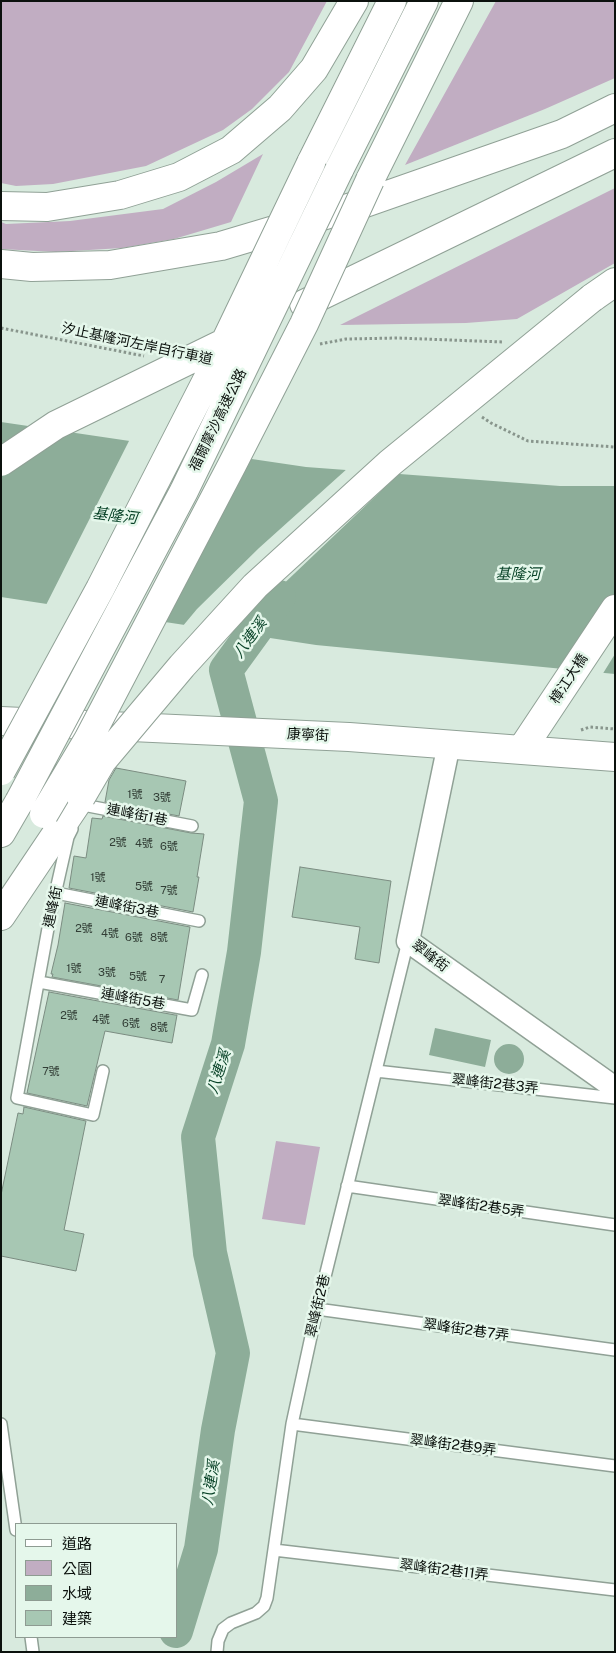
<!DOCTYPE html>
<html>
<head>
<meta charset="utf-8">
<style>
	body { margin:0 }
	#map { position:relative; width:616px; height:1653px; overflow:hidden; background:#d8eade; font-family:"Public Sans","Noto Sans TC",sans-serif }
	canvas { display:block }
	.frame { position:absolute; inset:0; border:2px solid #0b110d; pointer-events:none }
	.legend { position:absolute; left:15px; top:1523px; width:162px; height:115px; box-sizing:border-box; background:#e5f7eb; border:1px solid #8e9b92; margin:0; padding:6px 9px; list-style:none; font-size:15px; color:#0b110d }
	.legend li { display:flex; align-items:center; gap:10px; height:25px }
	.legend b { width:25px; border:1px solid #8e9b92 }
</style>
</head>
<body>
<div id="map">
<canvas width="616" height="1653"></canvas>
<div class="frame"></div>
<ul class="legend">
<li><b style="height:6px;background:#fff"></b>道路</li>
<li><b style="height:14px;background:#c1adc2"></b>公園</li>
<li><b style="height:14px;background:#8dad99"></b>水域</li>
<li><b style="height:14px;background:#a7c7b3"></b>建築</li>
</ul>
</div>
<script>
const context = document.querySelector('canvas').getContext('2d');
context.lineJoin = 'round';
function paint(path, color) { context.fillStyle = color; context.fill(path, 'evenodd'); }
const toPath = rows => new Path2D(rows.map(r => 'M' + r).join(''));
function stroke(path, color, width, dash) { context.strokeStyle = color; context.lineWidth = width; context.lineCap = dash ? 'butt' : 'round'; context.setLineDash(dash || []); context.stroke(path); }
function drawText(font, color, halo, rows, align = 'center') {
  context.font = font + ' "Public Sans","Noto Sans TC",sans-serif'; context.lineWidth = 5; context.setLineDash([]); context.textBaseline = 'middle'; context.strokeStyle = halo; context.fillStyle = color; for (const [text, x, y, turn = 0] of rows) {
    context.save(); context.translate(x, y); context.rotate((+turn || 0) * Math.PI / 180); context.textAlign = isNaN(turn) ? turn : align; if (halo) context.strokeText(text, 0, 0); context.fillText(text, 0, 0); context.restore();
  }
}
const green = toPath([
	[1,1,327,1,289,72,252,109,223,130,146,166,53,184,16,186,1,183],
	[496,1,615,1,615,78,545,109,405,165],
	[263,154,231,222,174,239,122,248,56,252,1,249,1,222,6,224,70,221,163,209,216,182],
	[615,188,615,263,517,319,466,323,340,325],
	[276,1141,320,1147,305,1225,262,1219]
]);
const water = toPath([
	[1,422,306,467,560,486,615,486,615,674,316,645,1,597],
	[435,1028,491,1040,485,1067,429,1055],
	'494 1059a15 15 0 1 1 30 0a15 15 0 1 1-30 0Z'
]);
const pier = toPath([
	[130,439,231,453,142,621,45,607],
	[348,468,401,472,231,634,182,627,197,609,259,548],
	[615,594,615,654,602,675,565,671]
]);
const river = toPath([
	[176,1631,201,1549,218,1430,233,1353,210,1253,198,1137,228,1044,244,952,261,801,226,670,279,597]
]);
const building = toPath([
	[116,768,186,781,179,816,105,802,109,780,116,768],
	[103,816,191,833,204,834,197,877,199,877,193,912,69,888,74,856,86,858,92,818,102,819,103,816],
	[300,867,391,881,379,963,355,959,360,927,292,917,300,867],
	[65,903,190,927,178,1000,52,977,53,974,51,974,58,945,65,903],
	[49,992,175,1015,177,1015,172,1043,105,1031,87,1106,27,1093,49,992],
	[24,1107,86,1121,64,1230,84,1234,76,1271,1,1256,1,1195,18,1113,23,1114,24,1107]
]);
const path = toPath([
	[1,328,144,356],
	[320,344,346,339,398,338,503,342],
	[482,417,491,423,528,441,615,447],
	[581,730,590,727,615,729]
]);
const service = toPath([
	[83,805,192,826],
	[72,829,68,837,51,912,17,1098,93,1115,103,1071],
	[56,893,199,921],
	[39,982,192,1010,202,975],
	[376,1071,615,1098],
	[347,1186,615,1225],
	[317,1309,615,1350],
	[1,1424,16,1530],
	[292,1424,615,1466],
	[274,1550,615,1590],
	[31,1637,33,1652],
	[217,1652,218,1641,223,1629,231,1623,256,1613,264,1606,267,1598,292,1424,317,1309,408,941]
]);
const minor = toPath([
	[449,744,408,941,615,1088]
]);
const tertiary = toPath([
	[1,721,349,737,615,757],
	[522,749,615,609]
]);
const motorway = toPath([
	[311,163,392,1],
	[339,170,424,1],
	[370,180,459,1],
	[1,206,47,207,120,195,179,177,231,150,280,108,314,69,354,1],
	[1,264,32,267,110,265,221,246,362,204,562,134,615,108],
	[592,298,615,282],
	[304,304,615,153],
	[1,833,19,802],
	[1,916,81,797]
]);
const motorwayBridge = toPath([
	[1,462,56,425,230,340],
	[1,771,100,589,206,382,311,163],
	[81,797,102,761,182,666,255,586,390,463,592,298],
	[19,802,184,491,339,170],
	[44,814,88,740,232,465,304,324,370,180]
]);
const numberNames = [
	["1號",135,795],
	["3號",162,798],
	["2號",118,843],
	["4號",144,844],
	["6號",169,847],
	["1號",98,878],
	["5號",144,887],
	["7號",169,891],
	["2號",84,929],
	["4號",110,934],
	["6號",134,938],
	["8號",159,938],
	["1號",74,969],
	["3號",107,973],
	["5號",138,977],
	["7",162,980],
	["2號",69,1016],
	["4號",101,1020],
	["6號",131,1024],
	["8號",159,1028],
	["7號",51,1072]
];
const streetNames = [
	["汐止基隆河左岸自行車道",137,344,12],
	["福爾摩沙高速公路",218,420,-64],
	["樟江大橋",569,679,-57],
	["康寧街",308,735,3],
	["連峰街1巷",137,815,11],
	["連峰街",53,907,-78],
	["連峰街3巷",127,907,11],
	["翠峰街",430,956,37],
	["連峰街5巷",133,999,10],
	["翠峰街2巷3弄",495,1084,6],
	["翠峰街2巷5弄",481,1206,8],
	["翠峰街2巷",318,1306,-77],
	["翠峰街2巷7弄",466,1330,8],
	["翠峰街2巷9弄",453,1445,7],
	["翠峰街2巷11弄",444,1570,7]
];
const waterNames = [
	["基隆河",115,516,7],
	["基隆河",518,574],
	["八連溪",250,638,-54],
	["八連溪",219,1072,-72],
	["八連溪",211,1483,-81]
];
paint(green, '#c1adc2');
paint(water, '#8dad99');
paint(pier, '#d8eade');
stroke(river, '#8dad99', 34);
paint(building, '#a7c7b3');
stroke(building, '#7b8c81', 1);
stroke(service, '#90a196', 14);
stroke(minor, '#90a196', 25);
stroke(tertiary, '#90a196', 30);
stroke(motorway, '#90a196', 30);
stroke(path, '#88958c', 3, [2.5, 2.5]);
stroke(service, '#fff', 11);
stroke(minor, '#fff', 22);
stroke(tertiary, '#fff', 28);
stroke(motorway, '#fff', 28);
stroke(motorwayBridge, '#90a196', 30, []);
stroke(motorwayBridge, '#fff', 28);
drawText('11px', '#323e36', null, numberNames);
drawText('14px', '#0b110d', '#e5f7eb', streetNames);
drawText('italic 15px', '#094328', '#e5f7eb', waterNames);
</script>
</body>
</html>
